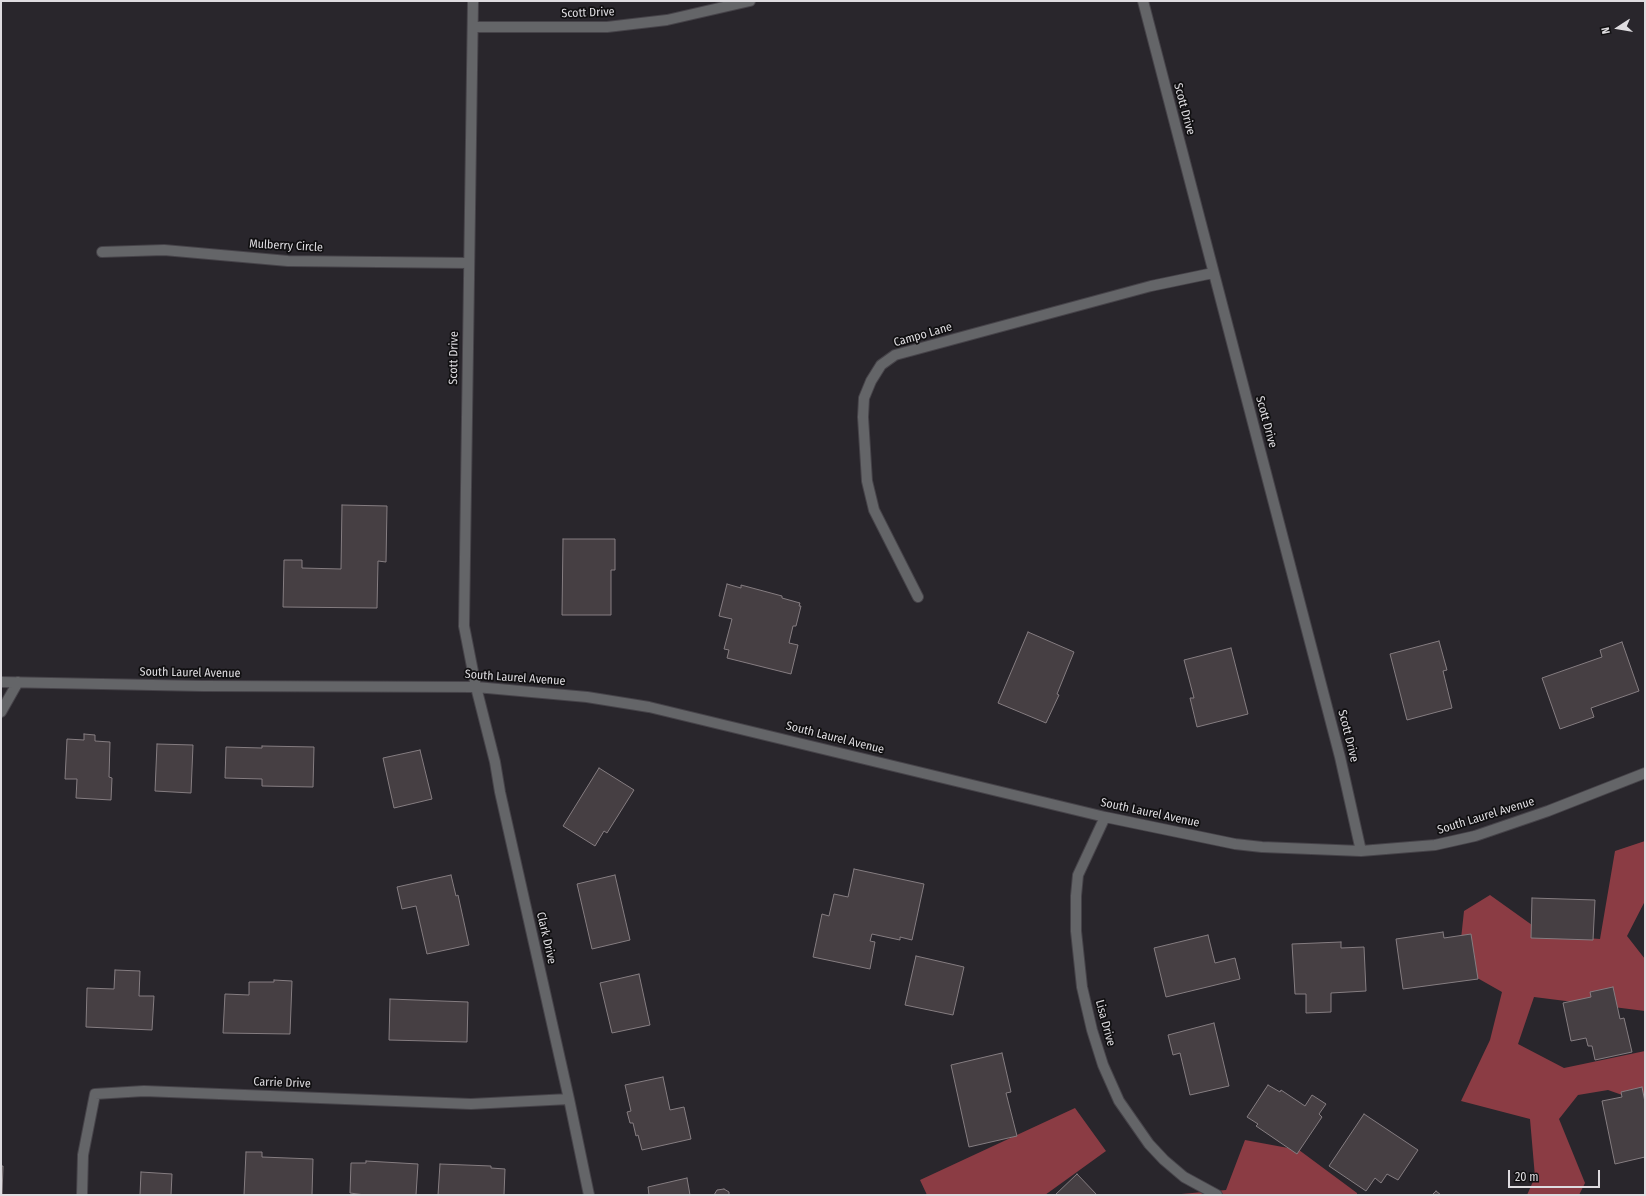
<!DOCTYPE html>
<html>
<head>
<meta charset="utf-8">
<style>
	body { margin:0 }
	#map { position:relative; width:1646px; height:1196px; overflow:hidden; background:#29262c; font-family:"Fira Sans Condensed",sans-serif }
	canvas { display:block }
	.frame { position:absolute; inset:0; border:2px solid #dedce0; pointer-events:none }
	.north { position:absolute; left:1598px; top:8px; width:40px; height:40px; -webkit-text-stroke:3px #111012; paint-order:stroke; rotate:258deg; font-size:11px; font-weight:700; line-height:16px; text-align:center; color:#dedce0 }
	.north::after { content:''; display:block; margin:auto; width:14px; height:18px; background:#dedce0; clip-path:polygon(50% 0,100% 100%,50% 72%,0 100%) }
	.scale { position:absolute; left:1508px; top:1170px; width:92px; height:18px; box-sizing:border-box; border:2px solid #dedce0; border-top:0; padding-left:5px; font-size:12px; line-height:14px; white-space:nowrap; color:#dedce0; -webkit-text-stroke:3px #111012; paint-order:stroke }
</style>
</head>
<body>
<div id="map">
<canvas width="1646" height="1196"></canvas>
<div class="frame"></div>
<div class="north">N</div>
<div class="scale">20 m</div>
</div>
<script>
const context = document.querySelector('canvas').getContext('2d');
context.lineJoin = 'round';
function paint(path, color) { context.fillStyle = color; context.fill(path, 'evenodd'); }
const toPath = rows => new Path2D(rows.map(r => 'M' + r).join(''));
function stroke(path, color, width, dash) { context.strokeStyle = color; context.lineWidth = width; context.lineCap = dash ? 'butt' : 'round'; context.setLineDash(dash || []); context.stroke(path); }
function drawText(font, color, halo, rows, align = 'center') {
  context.font = font + ' "Fira Sans Condensed",sans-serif'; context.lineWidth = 3.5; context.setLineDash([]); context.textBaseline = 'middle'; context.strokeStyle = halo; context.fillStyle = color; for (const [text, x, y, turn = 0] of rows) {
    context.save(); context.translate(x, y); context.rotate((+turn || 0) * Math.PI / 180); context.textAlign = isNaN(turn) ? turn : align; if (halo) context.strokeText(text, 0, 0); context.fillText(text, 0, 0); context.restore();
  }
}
const forest = toPath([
	[1645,841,1645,901,1627,936,1645,959,1645,1011,1534,997,1518,1044,1564,1068,1645,1051,1645,1103,1608,1090,1578,1095,1559,1119,1585,1183,1579,1195,1527,1195,1535,1177,1530,1119,1461,1101,1490,1040,1502,992,1458,967,1464,911,1490,895,1546,935,1600,939,1615,851],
	[1075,1108,1106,1151,1045,1195,927,1195,920,1180],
	[1245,1140,1299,1150,1357,1193,1357,1195,1170,1195,1226,1190]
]);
const building = toPath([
	[342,505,387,506,386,562,378,561,377,608,283,607,284,560,302,560,302,568,341,569,342,505],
	[563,539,615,539,615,570,611,570,611,615,562,615,563,539],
	[727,584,741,588,741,585,782,596,782,598,800,603,799,606,801,606,796,626,793,626,789,643,798,645,791,674,727,658,729,650,724,649,732,619,719,616,727,584],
	[1028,632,1074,652,1057,694,1059,695,1046,723,998,703,1028,632],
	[1439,641,1447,670,1443,671,1452,708,1407,720,1390,654,1439,641],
	[1622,642,1639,691,1591,708,1594,717,1560,729,1542,678,1602,657,1600,650,1622,642],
	[1231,648,1248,714,1197,727,1190,698,1194,698,1184,660,1231,648],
	[84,734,95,735,95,741,110,742,109,777,112,778,111,800,76,798,77,779,65,779,67,739,84,740,84,734],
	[157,744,193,745,191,793,155,791,157,744],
	[262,746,314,747,313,787,262,786,262,779,225,778,226,747,262,748,262,746],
	[420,750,432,799,394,808,383,758,420,750],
	[599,768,634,790,607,833,604,831,595,846,563,826,599,768],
	[854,869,924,884,912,940,900,937,900,940,872,934,870,941,875,942,870,969,813,957,822,914,829,916,834,894,848,897,854,869],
	[451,875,456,896,458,895,469,945,427,954,416,906,402,909,397,887,451,875],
	[615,875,630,940,592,949,577,884,615,875],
	[1532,898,1595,900,1593,940,1531,938,1532,898],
	[1443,932,1444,938,1471,934,1478,979,1403,989,1396,939,1443,932],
	[1208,935,1215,963,1235,958,1240,979,1166,997,1154,948,1208,935],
	[1341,942,1341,948,1364,947,1366,991,1331,993,1331,1012,1306,1013,1306,994,1295,994,1292,944,1341,942],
	[916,956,964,967,953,1015,905,1005,916,956],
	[115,970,140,971,139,996,154,996,152,1030,86,1027,87,988,114,989,115,970],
	[639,974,650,1025,612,1033,600,983,639,974],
	[274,980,292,981,290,1034,223,1033,225,994,249,995,249,982,274,982,274,980],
	[1613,987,1620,1019,1624,1018,1632,1052,1595,1060,1592,1046,1588,1046,1586,1038,1571,1041,1563,1003,1591,997,1590,992,1613,987],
	[390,999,468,1002,467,1042,389,1040,390,999],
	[1214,1023,1229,1086,1190,1095,1180,1053,1173,1055,1168,1035,1214,1023],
	[1002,1053,1011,1092,1006,1093,1017,1136,969,1147,951,1065,1002,1053],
	[663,1077,670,1110,684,1107,691,1139,642,1150,638,1135,636,1136,633,1123,630,1123,627,1112,631,1111,625,1085,663,1077],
	[1268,1085,1280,1092,1281,1090,1305,1106,1312,1095,1326,1104,1319,1114,1322,1117,1297,1154,1256,1126,1258,1124,1247,1117,1268,1085],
	[1642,1087,1645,1102,1645,1157,1615,1164,1602,1101,1622,1097,1621,1092,1642,1087],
	[1364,1114,1418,1150,1398,1180,1387,1174,1381,1183,1375,1178,1366,1191,1329,1166,1364,1114],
	[246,1152,262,1152,262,1157,313,1159,312,1195,244,1195,246,1152],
	[366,1161,418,1164,416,1195,365,1195,350,1193,351,1163,366,1163,366,1161],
	[440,1164,491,1166,491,1168,505,1169,504,1195,438,1195,440,1164],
	[1,1166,3,1166,2,1195,1,1195,1,1166],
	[141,1172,172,1174,171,1195,140,1195,141,1172],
	[1077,1174,1097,1195,1055,1195,1077,1174],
	[687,1178,690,1195,649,1195,648,1187,687,1178],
	[724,1189,729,1192,729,1195,714,1195,717,1190,724,1189],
	[1436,1191,1441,1195,1432,1195,1436,1191]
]);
const minor = toPath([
	[473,1,464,626,476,687,495,762,500,792,569,1099,589,1195],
	[1143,1,1340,757,1361,851],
	[473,27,607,27,667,20,750,1],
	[102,252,164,250,288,261,468,263],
	[918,597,874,510,867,481,863,417,864,398,871,381,881,365,895,355,1151,286,1213,273],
	[1,682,203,686,476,687,587,697,649,707,1105,817,1235,844,1262,847,1361,851,1435,845,1475,836,1548,811,1645,773],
	[1,712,18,682],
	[1105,817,1078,875,1076,896,1076,931,1082,987,1092,1030,1103,1065,1119,1101,1149,1144,1164,1160,1184,1177,1217,1195],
	[82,1195,83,1155,95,1094,144,1091,471,1104,569,1099]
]);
const streetNames = [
	["Scott Drive",588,13,-2],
	["Scott Drive",1184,109,75],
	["Mulberry Circle",286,246,3],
	["Campo Lane",923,335,-16],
	["Scott Drive",454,358,-89],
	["Scott Drive",1266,422,75],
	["South Laurel Avenue",190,673,1],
	["South Laurel Avenue",515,678,4],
	["Scott Drive",1348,736,76],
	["South Laurel Avenue",835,738,14],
	["South Laurel Avenue",1150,813,12],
	["South Laurel Avenue",1486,816,-17],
	["Clark Drive",546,938,77],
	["Lisa Drive",1105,1023,75],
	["Carrie Drive",282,1083,2]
];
paint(forest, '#8b3c44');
paint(building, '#463f43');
stroke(building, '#857d81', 1);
stroke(minor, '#464349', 12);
stroke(minor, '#646568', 10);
drawText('12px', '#dedce0', '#111012', streetNames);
</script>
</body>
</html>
